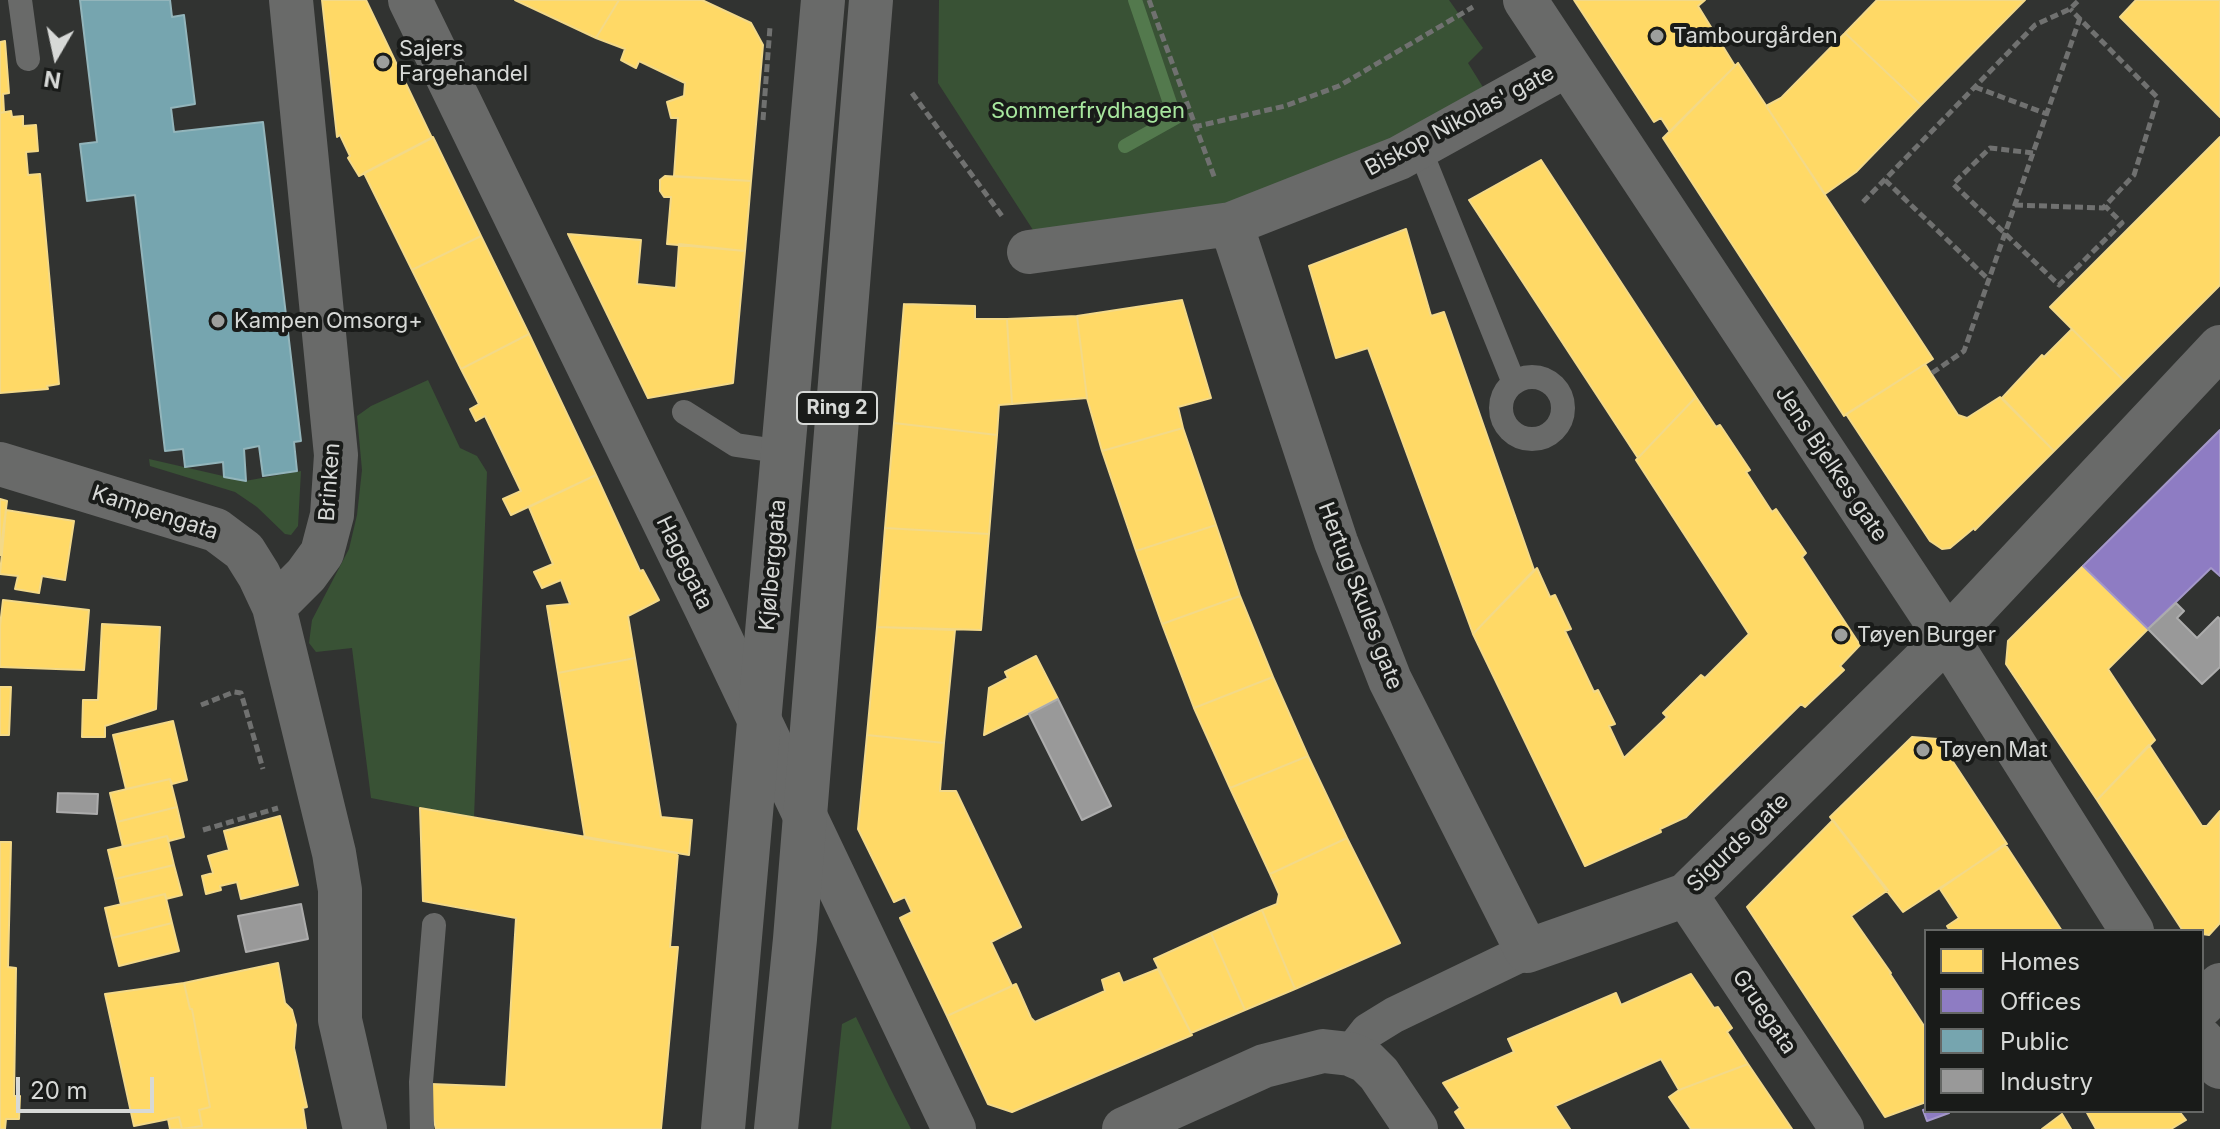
<!DOCTYPE html>
<html>
<head>
<meta charset="utf-8">
<style>
	body { margin:0 }
	#map { position:relative; width:2220px; height:1129px; overflow:hidden; background:#313331; font-family:Inter,sans-serif }
	canvas { display:block }
	.legend { position:absolute; left:1924px; top:929px; width:280px; height:184px; box-sizing:border-box; background:#191b19; border:2px solid #656765; margin:0; padding:10px 14px; list-style:none; font-size:24px; color:#d7d9d7 }
	.legend li { display:flex; align-items:center; gap:16px; height:40px }
	.legend b { width:40px; border:2px solid #656765 }
	.north { position:absolute; left:16px; top:16px; width:80px; height:80px; -webkit-text-stroke:6px #191b19; paint-order:stroke; rotate:189deg; font-size:22px; font-weight:700; line-height:32px; text-align:center; color:#d7d9d7 }
	.north::after { content:''; display:block; margin:auto; width:28px; height:36px; background:#d7d9d7; clip-path:polygon(50% 0,100% 100%,50% 72%,0 100%) }
	.scale { position:absolute; left:16px; top:1077px; width:138px; height:36px; box-sizing:border-box; border:4px solid #d7d9d7; border-top:0; padding-left:10px; font-size:24px; line-height:28px; white-space:nowrap; color:#d7d9d7; -webkit-text-stroke:6px #191b19; paint-order:stroke }
</style>
</head>
<body>
<div id="map">
<canvas width="2220" height="1129"></canvas>
<ul class="legend">
<li><b style="height:22px;background:#ffd966"></b>Homes</li>
<li><b style="height:22px;background:#8e7cc3"></b>Offices</li>
<li><b style="height:22px;background:#76a5af"></b>Public</li>
<li><b style="height:22px;background:#999"></b>Industry</li>
</ul>
<div class="north">N</div>
<div class="scale">20 m</div>
</div>
<script>
const context = document.querySelector('canvas').getContext('2d');
context.lineJoin = 'round';
function paint(path, color) { context.fillStyle = color; context.fill(path, 'evenodd'); }
const toPath = rows => new Path2D(rows.map(r => 'M' + r).join(''));
function stroke(path, color, width, dash) { context.strokeStyle = color; context.lineWidth = width; context.lineCap = dash ? 'butt' : 'round'; context.setLineDash(dash || []); context.stroke(path); }
function drawText(font, color, halo, rows, align = 'center') {
  context.font = font + ' Inter,sans-serif'; context.lineWidth = 8; context.setLineDash([]); context.textBaseline = 'middle'; context.strokeStyle = halo; context.fillStyle = color; for (const [text, x, y, turn = 0] of rows) {
    context.save(); context.translate(x, y); context.rotate((+turn || 0) * Math.PI / 180); context.textAlign = isNaN(turn) ? turn : align; if (halo) context.strokeText(text, 0, 0); context.fillText(text, 0, 0); context.restore();
  }
}
const green = toPath([
	[939,0,1449,0,1483,48,1468,63,1486,92,1385,145,1228,205,1033,230,938,83],
	[428,380,460,448,477,456,487,472,474,818,371,798,352,648,316,652,309,643,312,620,349,549,357,515,362,470,357,416,371,406],
	[149,459,245,481,301,471,298,526,291,535,285,534,257,507,235,492,150,466],
	[856,1017,889,1086,911,1129,831,1129,842,1024]
]);
const homes = toPath([
	[322,0,366,0,432,138,359,176,348,158,350,156,340,135,337,137,322,0],
	[515,0,619,0,596,38,515,0],
	[619,0,702,0,751,23,763,45,751,181,674,176,678,118,671,118,667,102,684,96,685,83,639,61,636,68,621,60,625,49,596,38,619,0],
	[1574,0,1705,0,1698,6,1735,66,1670,132,1661,118,1654,122,1574,0],
	[1877,0,2025,0,1921,105,1845,33,1877,0],
	[2136,0,2220,0,2220,117,2120,17,2136,0],
	[1845,33,1921,105,1856,172,1825,194,1766,106,1781,98,1845,33],
	[5,41,9,93,3,94,4,112,0,113,0,42,5,41],
	[1738,63,1933,359,1844,416,1663,138,1738,63],
	[11,111,12,117,23,116,23,126,36,125,38,151,26,152,28,175,40,174,59,384,47,386,48,389,0,393,0,113,11,111],
	[433,137,481,236,412,270,364,173,433,137],
	[2220,137,2220,285,2124,381,2050,307,2220,137],
	[1541,160,1696,397,1638,458,1469,200,1541,160],
	[665,176,751,181,745,251,667,244,671,197,664,197,660,191,660,180,665,176],
	[1406,229,1431,316,1444,312,1534,570,1473,634,1368,348,1336,358,1309,266,1406,229],
	[568,234,641,240,637,284,676,288,679,244,745,251,733,383,648,398,568,234],
	[481,236,529,334,461,369,412,270,481,236],
	[1182,300,1211,398,1178,407,1183,428,1102,451,1087,398,1077,316,1182,300],
	[904,304,975,306,975,319,1007,319,1012,404,999,405,997,435,894,423,904,304],
	[1077,316,1087,398,1012,404,1007,319,1077,316],
	[2072,329,2124,381,2054,451,2002,398,2042,355,2044,357,2072,329],
	[529,334,596,475,511,515,503,499,521,491,485,416,476,421,470,409,479,404,461,369,529,334],
	[1925,364,1958,415,1967,418,2000,397,2054,451,1975,530,1974,528,1950,548,1942,549,1930,541,1846,414,1925,364],
	[1696,397,1716,427,1720,425,1750,470,1746,472,1772,512,1776,509,1806,553,1802,557,1860,645,1840,666,1844,670,1805,707,1801,704,1686,817,1660,829,1661,832,1585,866,1473,634,1537,568,1550,597,1555,595,1571,629,1565,631,1594,692,1598,690,1615,724,1609,726,1624,758,1667,717,1663,713,1701,675,1705,678,1749,634,1636,460,1696,397],
	[894,423,997,435,989,534,885,528,894,423],
	[1183,428,1216,525,1136,551,1102,451,1183,428],
	[596,475,640,571,643,570,659,600,628,616,635,658,558,673,547,606,570,604,561,580,542,588,534,572,553,564,529,507,596,475],
	[0,499,7,501,0,555,0,499],
	[6,510,74,521,65,580,42,576,39,593,15,589,18,576,0,574,6,510],
	[1216,525,1240,596,1162,624,1136,551,1216,525],
	[885,528,989,534,981,630,877,627,885,528],
	[2083,566,2148,629,2108,669,2155,740,2097,800,2006,664,2008,641,2083,566],
	[1240,596,1273,677,1194,708,1162,624,1240,596],
	[3,600,89,610,84,670,0,667,0,626,3,600],
	[102,624,160,627,156,709,105,726,105,737,82,737,83,700,98,700,102,624],
	[877,627,955,630,944,743,867,735,877,627],
	[1036,656,1058,699,984,735,989,688,1008,678,1005,672,1036,656],
	[635,658,661,817,692,820,689,855,585,838,558,673,635,658],
	[1273,677,1308,756,1230,788,1194,708,1273,677],
	[0,687,11,687,9,735,0,735,0,687],
	[173,721,187,780,172,784,170,779,126,789,113,735,173,721],
	[867,735,944,743,940,791,956,791,1021,927,991,942,1012,986,947,1016,900,918,912,912,905,897,894,902,858,829,867,735],
	[1912,737,1938,739,2007,844,1903,912,1830,817,1912,737],
	[2149,745,2202,826,2207,826,2220,811,2220,923,2209,935,2202,934,2202,931,2183,931,2097,800,2149,745],
	[1308,756,1347,838,1270,874,1230,788,1308,756],
	[170,779,177,807,117,822,110,793,170,779],
	[177,807,184,837,169,841,167,836,123,847,117,822,177,807],
	[420,808,678,853,670,947,678,947,661,1129,436,1129,430,1104,431,1084,506,1087,516,918,423,901,420,808],
	[280,816,298,885,241,899,237,882,220,886,221,890,206,894,202,876,213,873,208,856,229,850,224,831,280,816],
	[1833,820,1888,890,1851,916,1891,973,1890,974,1926,1029,1926,1102,1885,1117,1747,907,1833,820],
	[167,836,174,865,115,879,108,850,167,836],
	[1347,838,1400,943,1295,989,1262,910,1277,904,1279,894,1270,874,1347,838],
	[0,842,11,842,8,967,16,968,14,1096,20,1096,19,1119,6,1119,5,1129,0,1129,0,842],
	[2005,844,2062,931,1950,931,1947,926,1959,918,1940,889,2005,844],
	[174,865,182,895,166,899,165,894,121,905,115,879,174,865],
	[165,894,172,923,112,938,105,908,165,894],
	[1262,910,1295,989,1245,1010,1211,933,1262,910],
	[172,923,179,951,119,966,112,938,172,923],
	[1211,933,1245,1010,1191,1033,1154,959,1211,933],
	[278,963,285,1003,292,1010,296,1025,294,1048,307,1107,303,1108,306,1129,184,1129,202,1126,199,1110,210,1107,192,1009,190,1009,184,983,278,963],
	[1158,969,1192,1035,1012,1112,988,1104,947,1016,1016,984,1031,1018,1035,1022,1105,991,1102,980,1119,973,1123,983,1158,969],
	[1691,974,1714,1008,1718,1007,1732,1028,1727,1032,1748,1064,1679,1090,1661,1059,1555,1106,1570,1129,1466,1129,1455,1112,1460,1108,1443,1083,1514,1052,1508,1039,1616,993,1621,1005,1691,974],
	[184,983,190,1009,192,1009,210,1107,199,1110,202,1126,182,1129,179,1117,134,1126,105,994,184,983],
	[1748,1064,1792,1129,1691,1129,1669,1097,1679,1090,1748,1064],
	[2086,1111,2179,1111,2186,1120,2171,1129,2096,1129,2086,1111],
	[2062,1114,2071,1129,2042,1129,2062,1114],
	[179,1117,182,1129,170,1129,168,1119,179,1117]
]);
const offices = toPath([
	[2220,430,2220,576,2211,568,2148,629,2083,566,2220,430],
	[1926,1109,1926,1111,1948,1111,1949,1113,1927,1121,1923,1110,1926,1109]
]);
const public = toPath([
	[80,0,170,0,172,17,184,15,195,104,171,108,174,132,263,122,301,441,294,442,297,471,263,476,259,446,244,449,246,481,224,477,223,462,185,467,183,449,165,451,135,195,87,201,80,144,97,142,80,0]
]);
const industry = toPath([
	[2176,603,2184,611,2177,618,2197,638,2218,617,2220,619,2220,667,2202,684,2148,629,2176,603],
	[1058,699,1111,806,1082,820,1029,714,1058,699],
	[58,793,98,794,97,814,57,812,58,793],
	[301,904,308,939,246,952,238,916,301,904]
]);
const stream = toPath([
	[1125,146,1175,118,1135,0]
]);
const path = toPath([
	[1149,0,1215,179],
	[1975,87,2047,114],
	[912,93,1002,216],
	[763,120,770,27],
	[1194,127,1285,106,1339,86,1473,7],
	[2033,153,1990,148,1953,184,2059,285,2122,223,2105,206],
	[1885,180,1989,280],
	[1863,202,2035,25,2070,9,2079,0],
	[2015,205,2103,208,2134,175,2158,98,2070,9],
	[1932,373,1964,351,2080,18],
	[201,705,234,692,241,693,263,769],
	[203,830,278,808]
]);
const service = toPath([
	[20,0,28,59],
	[1419,147,1514,383],
	'1501 408a31 31 0 1 1 62 0a31 31 0 1 1-62 0Z',
	[684,412,736,445,784,452],
	[422,1129,421,1082,434,925]
]);
const pedestrian = toPath([
	[1350,1054,1368,1031,1394,1015,1527,951]
]);
const minor = toPath([
	[410,0,707,610,954,1129],
	[1525,0,1947,638,2132,931],
	[1231,224,1336,542,1390,680,1527,951,1686,895,1947,638,2220,347],
	[1029,252,1231,224,1399,158,1567,65],
	[0,464,216,530,244,551,259,575,274,607,334,853,340,890,340,1020,365,1129],
	[274,607,306,575,322,553,332,515,336,455,291,0],
	[1686,895,1842,1129],
	[2202,1005,2220,985],
	[2202,1040,2220,1067],
	[1124,1129,1264,1066,1323,1051,1350,1054,1366,1061,1379,1074,1416,1129]
]);
const primary = toPath([
	[723,1129,823,0],
	[776,1129,795,939,871,0]
]);
const markers = [
	[1657,36,8,"#9d9f9d"],
	[383,62,8,"#9d9f9d"],
	[218,321,8,"#9d9f9d"],
	[1841,635,8,"#9d9f9d"],
	[1923,750,8,"#9d9f9d"]
];
const shields = [
	[837,408,80]
];
const shieldNames = [
	["Ring 2",837,408]
];
const poiNames = [
	["Tambourgården",1673,36],
	["Sajers",399,49],
	["Fargehandel",399,74],
	["Kampen Omsorg+",234,321],
	["Tøyen Burger",1857,635],
	["Tøyen Mat",1939,750]
];
const parkNames = [
	["Sommerfrydhagen",1088,111]
];
const streetNames = [
	["Biskop Nikolas' gate",1460,121,-28],
	["Jens Bjelkes gate",1831,464,56],
	["Brinken",330,482,-86],
	["Kampengata",155,513,18],
	["Hagegata",684,563,64],
	["Kjølberggata",773,565,-85],
	["Hertug Skules gate",1360,596,69],
	["Sigurds gate",1738,843,-44],
	["Gruegata",1764,1012,56]
];
paint(green, '#395235');
paint(homes, '#ffd966');
stroke(homes, '#f3d988', 2);
paint(offices, '#8e7cc3');
stroke(offices, '#a498c9', 2);
paint(public, '#76a5af');
stroke(public, '#93b5bb', 2);
paint(industry, '#999');
stroke(industry, '#acacac', 2);
stroke(stream, '#53794d', 14);
stroke(path, '#707170', 5, [8, 4]);
stroke(service, '#696a69', 24);
stroke(pedestrian, '#696a69', 36);
stroke(minor, '#696a69', 44);
stroke(primary, '#696a69', 44);
for (const [x, y, r, color] of markers) { const dot = new Path2D(); dot.arc(x, y, r, 0, 2 * Math.PI); context.fillStyle = color; context.fill(dot); stroke(dot, '#191b19', 3); }
for (const [x, y, w] of shields) { const box = new Path2D(); box.roundRect(x - w / 2, y - 16, w, 32, 6); context.fillStyle = '#191b19'; context.fill(box); stroke(box, '#d7d9d7', 2); }
drawText('bold 20px', '#d7d9d7', null, shieldNames);
drawText('22px', '#d7d9d7', '#191b19', poiNames, 'left');
drawText('22px', '#a7e69e', '#191b19', parkNames);
drawText('22px', '#d7d9d7', '#191b19', streetNames);
</script>
</body>
</html>
